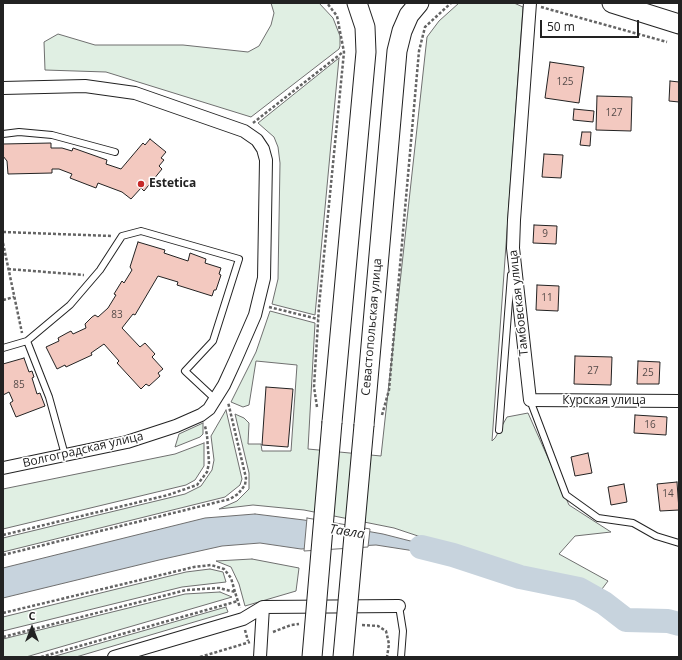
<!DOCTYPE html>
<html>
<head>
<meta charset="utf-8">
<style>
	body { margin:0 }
	#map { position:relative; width:682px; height:660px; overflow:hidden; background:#fff; font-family:"Open Sans",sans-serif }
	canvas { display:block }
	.frame { position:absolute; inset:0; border:4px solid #222; pointer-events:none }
	.north { position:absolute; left:12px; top:608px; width:40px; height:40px; -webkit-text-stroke:3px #fff; paint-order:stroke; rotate:0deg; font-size:11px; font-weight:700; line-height:16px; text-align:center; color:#222 }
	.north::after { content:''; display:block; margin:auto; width:14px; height:18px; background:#222; clip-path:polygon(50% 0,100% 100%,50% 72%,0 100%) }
	.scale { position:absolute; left:540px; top:20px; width:99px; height:18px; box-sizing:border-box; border:2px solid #222; border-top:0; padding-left:5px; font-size:12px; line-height:14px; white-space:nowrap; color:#222; -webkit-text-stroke:3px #fff; paint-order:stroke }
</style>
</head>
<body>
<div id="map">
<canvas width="682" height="660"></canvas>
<div class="frame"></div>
<div class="north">С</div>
<div class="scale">50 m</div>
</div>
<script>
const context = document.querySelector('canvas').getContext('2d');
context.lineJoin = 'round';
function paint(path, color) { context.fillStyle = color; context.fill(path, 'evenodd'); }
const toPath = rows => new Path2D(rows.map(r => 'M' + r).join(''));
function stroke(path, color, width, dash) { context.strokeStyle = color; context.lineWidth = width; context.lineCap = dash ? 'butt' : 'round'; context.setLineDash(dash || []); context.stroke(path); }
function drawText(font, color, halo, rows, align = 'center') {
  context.font = font + ' "Open Sans",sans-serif'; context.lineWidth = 3; context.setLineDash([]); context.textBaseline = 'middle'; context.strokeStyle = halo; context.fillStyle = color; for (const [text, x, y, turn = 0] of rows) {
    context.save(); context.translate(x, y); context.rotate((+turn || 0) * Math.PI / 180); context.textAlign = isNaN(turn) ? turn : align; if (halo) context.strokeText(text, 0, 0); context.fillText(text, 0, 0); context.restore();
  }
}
const green = toPath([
	[271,3,319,3,333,18,340,36,340,46,339,49,251,117,106,72,45,70,44,42,58,34,95,45,183,45,248,52,259,46,271,25,274,13,271,3],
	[459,3,514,3,523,7,492,441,495,438,507,417,528,413,569,505,611,532,575,536,559,554,608,581,602,589,511,567,394,528,304,510,253,505,219,509,237,501,249,489,249,473,235,414,244,418,249,423,248,444,261,444,262,451,291,451,297,365,256,361,249,405,243,407,231,402,256,352,270,311,315,323,308,449,381,456,427,37,439,21,459,3],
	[339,58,315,315,272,304,278,279,280,163,278,147,274,137,258,123,339,58],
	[226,410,242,479,240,485,225,497,3,552,3,538,185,494,201,486,212,470,214,460,211,436,226,410],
	[203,423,203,434,200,437,175,447,179,434,203,423],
	[204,443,204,466,195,480,186,485,3,529,3,489,175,454,204,443],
	[252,559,299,568,296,591,245,606,239,584,231,567,216,561,252,559],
	[210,569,223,572,226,582,182,587,3,631,3,617,186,572,210,569],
	[220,592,232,597,26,657,3,657,3,639,185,594,220,592],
	[226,607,228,612,76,657,52,657,226,607]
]);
const water = toPath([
	[255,514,304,520,383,534,430,546,453,555,421,552,376,545,301,549,260,543,222,546,159,560,3,598,3,568,205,518,255,514]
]);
const pier = toPath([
	[307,518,370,529,368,547,304,551,307,518]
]);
const river = toPath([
	[421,547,453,555,520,577,579,589,604,603,626,620,668,621,679,624]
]);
const building = toPath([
	[550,62,584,67,579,103,545,98,550,62],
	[670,81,679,82,679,102,669,101,670,81],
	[597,96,632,97,631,131,596,130,597,96],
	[574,109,594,111,593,122,573,120,574,109],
	[582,132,591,132,590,146,580,145,582,132],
	[150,139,166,152,161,158,164,160,159,166,162,169,144,191,141,188,131,199,122,192,98,183,96,188,70,178,72,174,59,169,52,169,52,173,8,174,7,161,3,156,3,144,51,143,51,148,62,148,72,151,73,148,107,160,106,164,121,169,143,143,145,145,150,139],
	[544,154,563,155,561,178,542,177,544,154],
	[534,225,557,226,556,244,533,243,534,225],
	[138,242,165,250,164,253,188,261,190,253,206,259,205,263,221,268,219,274,221,275,216,290,214,290,212,296,177,285,178,282,158,276,135,315,133,314,122,328,140,347,145,343,155,354,152,357,163,369,158,373,160,376,149,386,146,384,141,389,117,363,119,361,104,344,91,353,92,355,66,367,65,365,57,369,46,347,59,341,58,338,67,333,71,331,73,334,86,328,85,324,92,317,95,315,98,317,108,308,116,295,114,294,122,281,124,283,132,270,130,267,138,242],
	[537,285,559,286,558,311,536,310,537,285],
	[575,356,612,357,611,385,574,384,575,356],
	[24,358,29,372,32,371,34,377,32,378,37,394,40,393,45,406,16,417,10,403,13,401,9,392,3,395,3,364,24,358],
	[638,361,660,362,659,384,637,384,638,361],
	[266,387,293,389,288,447,262,445,266,387],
	[635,415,667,417,666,435,634,433,635,415],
	[588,453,592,473,575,476,571,457,588,453],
	[677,482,679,510,660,511,657,484,677,482],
	[624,484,627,502,611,505,608,487,624,484]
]);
const path = toPath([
	[541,7,667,42],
	[253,123,343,52],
	[3,232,112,236],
	[3,243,22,333],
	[8,269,84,275],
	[3,300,14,297],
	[269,307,318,319],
	[317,407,314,387,319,306,344,52,337,16,327,3],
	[382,415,389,390,419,51,425,27,451,3],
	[3,535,168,495,197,485,207,472,209,463,207,435,205,426],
	[3,555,230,499,238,494,245,485,246,478,228,402],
	[3,613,194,567,211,565,224,569,231,578,235,592],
	[362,625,378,626,386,631,389,644,387,657],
	[245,630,248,641],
	[273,632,291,625,299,624],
	[3,637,186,590,219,588,235,592,240,608],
	[41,657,238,601],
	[200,657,250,642]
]);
const service = toPath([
	[3,134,19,132,52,135,115,152],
	[27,341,49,397,65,455],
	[3,348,27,341,70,305,100,270,122,236,141,231,239,259,213,341,185,371,215,399],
	[530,400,566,495,598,518,633,523,656,536,679,543],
	[499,430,511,275],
	[399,606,403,631,401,657]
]);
const minor = toPath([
	[530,3,514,220,513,248,530,400,679,401],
	[3,88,85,86,135,93,244,131,257,140,263,149,266,160,264,278,255,315,235,361,224,385,209,409,201,415,176,426,127,442,3,468],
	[114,657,243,619,263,607,399,606],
	[260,657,263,607]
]);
const primary = toPath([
	[612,3,679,24],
	[332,422,366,52,365,27,357,3],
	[364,425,397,51,402,31,409,15,419,3]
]);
const primaryBridge = toPath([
	[312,657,332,422],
	[343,657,364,425]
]);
const markers = [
	[141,184,4,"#c62828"]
];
const numberNames = [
	["125",565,82],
	["127",614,113],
	["9",545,234],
	["11",547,298],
	["83",117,315],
	["27",593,371],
	["25",648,373],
	["85",19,385],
	["16",650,425],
	["14",668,494]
];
const poiNames = [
	["Estetica",149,184]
];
const streetNames = [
	["Тамбовская улица",519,303,-96],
	["Севастопольская улица",372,327,-85],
	["Курская улица",604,401],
	["Волгоградская улица",83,450,-13]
];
const waterNames = [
	["Тавла",347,532,9]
];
paint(green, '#e0efe3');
stroke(green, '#6f6f6f', 1);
paint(water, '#c7d3dd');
stroke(water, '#6f6f6f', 1);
paint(pier, '#fff');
stroke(pier, '#6f6f6f', 1);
stroke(river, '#c7d3dd', 24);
paint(building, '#f3c9c0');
stroke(building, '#222', 1);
stroke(service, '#222', 8);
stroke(minor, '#222', 14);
stroke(primary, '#222', 21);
stroke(path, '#646464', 2.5, [3, 2]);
stroke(service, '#fff', 6);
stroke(minor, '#fff', 12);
stroke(primary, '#fff', 19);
stroke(primaryBridge, '#222', 21, []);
stroke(primaryBridge, '#fff', 19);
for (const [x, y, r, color] of markers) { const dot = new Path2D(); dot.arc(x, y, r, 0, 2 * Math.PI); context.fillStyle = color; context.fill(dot); stroke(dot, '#fff', 1.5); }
drawText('10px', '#564c4a', null, numberNames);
drawText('bold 12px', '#222', '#fff', poiNames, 'left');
drawText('12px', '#222', '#fff', streetNames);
drawText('italic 13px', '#222', '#fff', waterNames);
</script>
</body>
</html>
